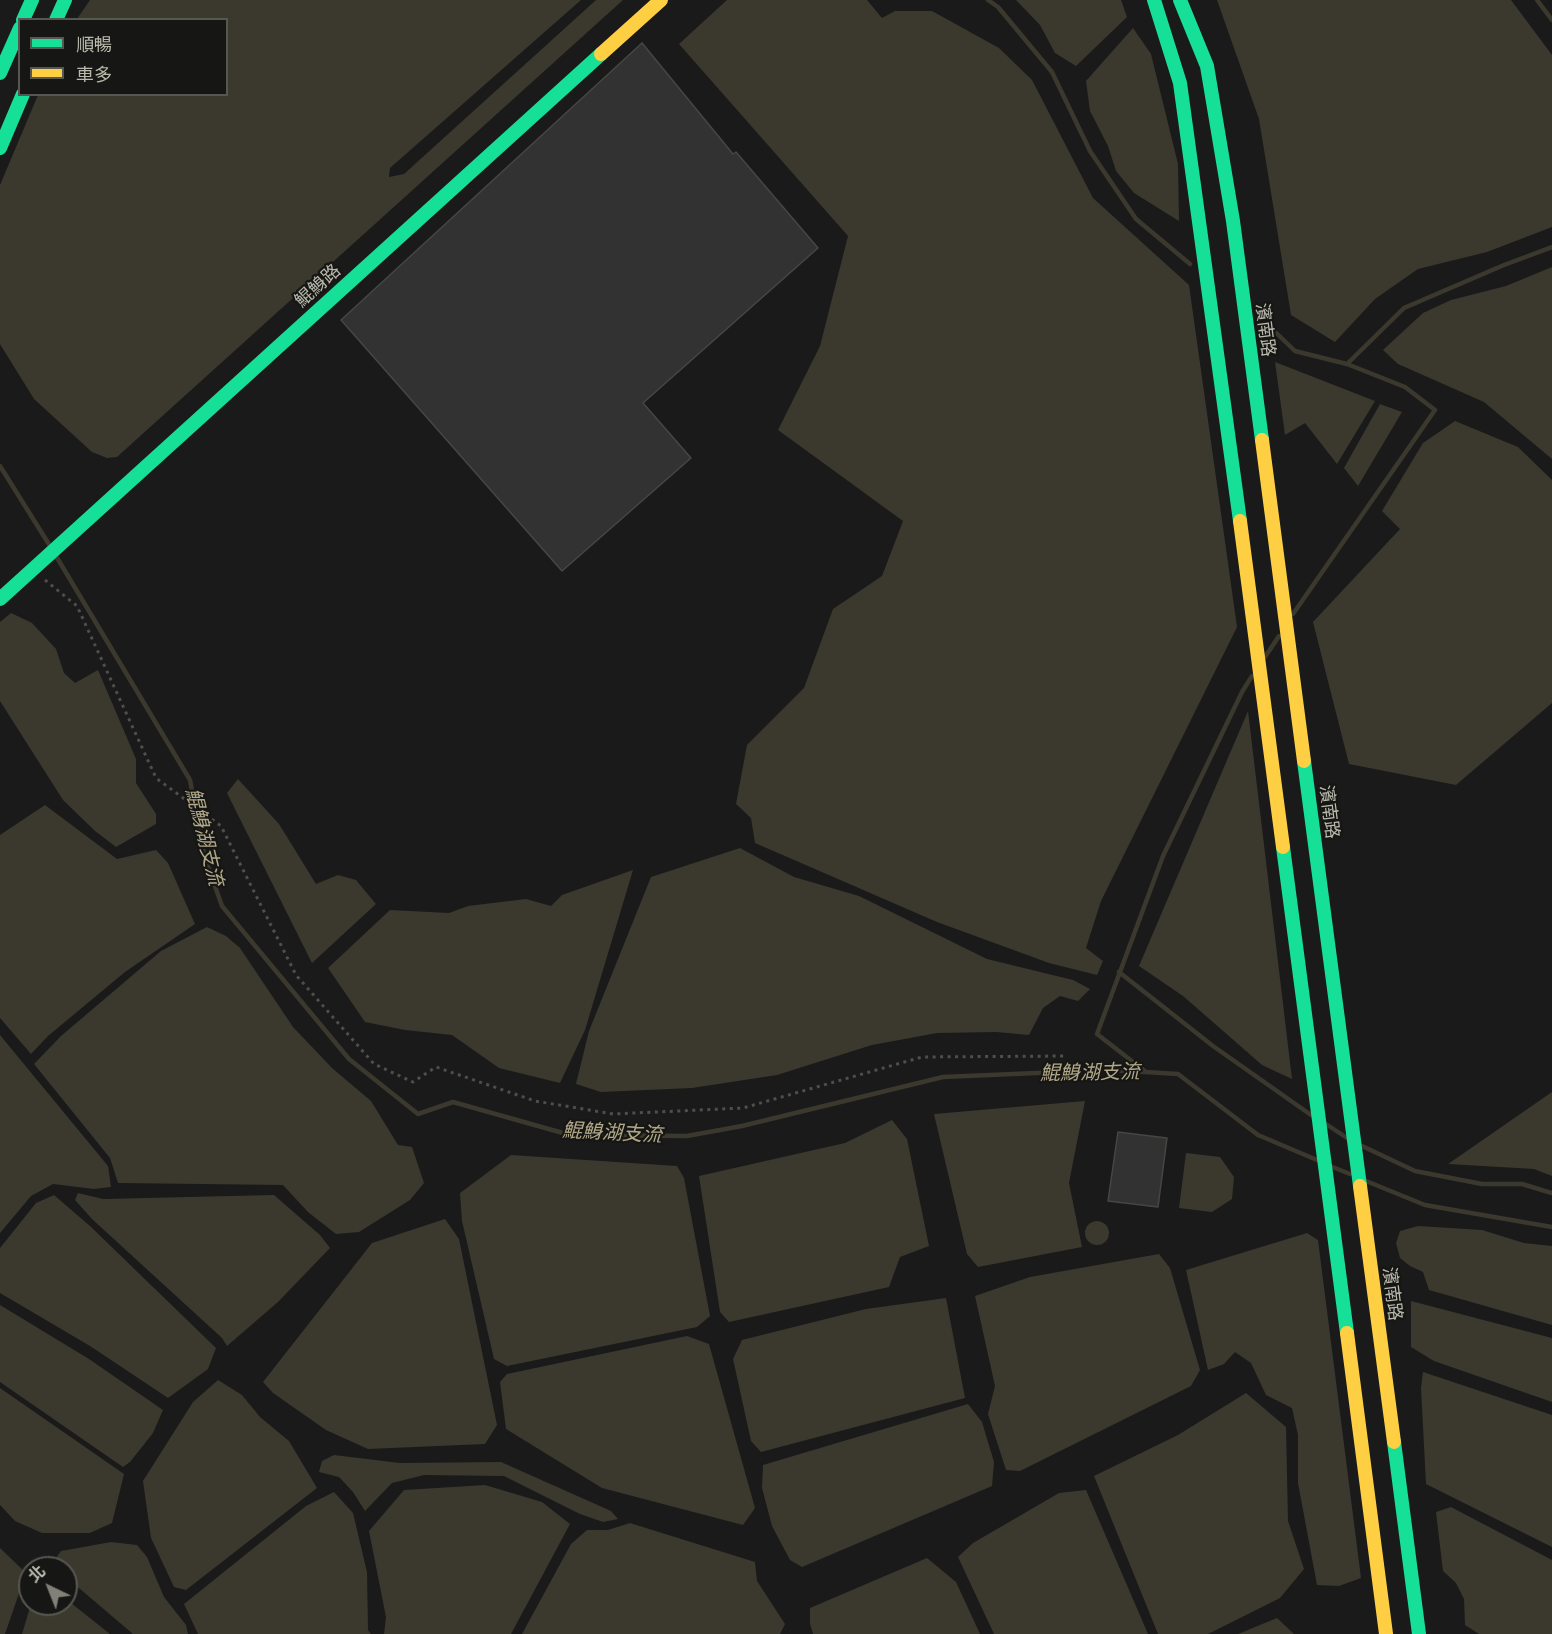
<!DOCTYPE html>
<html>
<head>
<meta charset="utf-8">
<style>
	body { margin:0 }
	#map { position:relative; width:1552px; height:1634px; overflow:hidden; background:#1a1a1a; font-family:"Alegreya Sans","Noto Sans TC",sans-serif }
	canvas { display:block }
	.legend { position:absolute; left:18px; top:18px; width:210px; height:78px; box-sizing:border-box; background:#161614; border:2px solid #575751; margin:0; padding:8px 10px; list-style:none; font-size:18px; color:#b9b9ad }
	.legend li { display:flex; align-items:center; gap:12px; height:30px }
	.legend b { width:30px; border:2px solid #575751 }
	.north { position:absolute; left:18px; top:1556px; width:60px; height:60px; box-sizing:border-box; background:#161614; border:2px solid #575751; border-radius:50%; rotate:317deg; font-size:16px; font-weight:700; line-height:24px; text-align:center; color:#b9b9ad }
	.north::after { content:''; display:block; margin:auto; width:21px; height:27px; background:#81817a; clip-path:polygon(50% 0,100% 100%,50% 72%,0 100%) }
</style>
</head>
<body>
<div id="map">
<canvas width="1552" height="1634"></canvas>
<ul class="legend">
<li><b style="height:8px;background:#16e098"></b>順暢</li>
<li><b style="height:8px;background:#ffcf43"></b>車多</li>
</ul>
<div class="north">北</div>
</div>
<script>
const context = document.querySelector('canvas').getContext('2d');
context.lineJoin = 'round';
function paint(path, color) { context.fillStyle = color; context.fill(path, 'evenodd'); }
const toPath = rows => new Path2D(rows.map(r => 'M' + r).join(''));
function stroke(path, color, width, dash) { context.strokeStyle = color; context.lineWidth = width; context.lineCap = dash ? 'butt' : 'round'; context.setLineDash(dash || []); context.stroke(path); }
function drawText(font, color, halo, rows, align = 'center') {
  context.font = font + ' "Alegreya Sans","Noto Sans TC",sans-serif'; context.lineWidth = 4.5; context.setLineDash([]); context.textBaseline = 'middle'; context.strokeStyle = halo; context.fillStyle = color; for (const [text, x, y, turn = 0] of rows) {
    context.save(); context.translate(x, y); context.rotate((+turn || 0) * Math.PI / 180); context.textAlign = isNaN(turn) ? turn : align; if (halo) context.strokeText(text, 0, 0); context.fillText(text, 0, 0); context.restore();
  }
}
const water = toPath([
	[90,0,581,0,390,168,389,177,404,174,596,0,623,0,117,457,107,458,92,452,34,399,0,344,0,185,38,95,226,94,226,20,77,19],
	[727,0,867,0,882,18,895,11,932,11,999,48,1032,80,1093,198,1189,285,1237,627,1101,901,1086,948,1103,961,1097,975,1049,963,937,922,755,843,751,818,736,804,747,745,804,688,833,609,882,576,903,521,778,430,820,346,848,236,679,44],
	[1016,0,1121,0,1127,17,1076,66,1055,53,1040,25],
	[1217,0,1511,0,1552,55,1552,227,1487,252,1418,269,1375,299,1335,342,1291,315,1259,119],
	[1133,28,1151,54,1178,164,1179,221,1134,193,1116,171,1108,146,1090,111,1086,81],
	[1552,267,1552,459,1484,402,1398,364,1383,350,1423,313,1451,300,1506,286],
	[1275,362,1375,401,1337,464,1305,423,1285,435],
	[1380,404,1402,412,1358,486,1344,468],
	[1455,421,1518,447,1552,480,1552,703,1456,785,1349,764,1313,622,1400,529,1382,511,1423,443],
	[11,613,32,623,56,649,64,673,75,683,98,670,136,759,136,783,156,814,156,824,116,847,95,831,63,800,0,701,0,622],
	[1248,711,1292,1079,1262,1065,1183,996,1139,966],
	[238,779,279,824,316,884,338,875,356,880,376,904,312,963,227,793],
	[45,805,117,859,156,850,168,863,195,924,125,972,48,1036,31,1054,0,1018,0,835],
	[740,848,794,877,859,896,987,959,1073,980,1090,989,1078,1001,1060,996,1043,1008,1029,1035,996,1032,937,1033,872,1045,777,1075,692,1088,601,1092,576,1084,589,1031,651,877],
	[633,870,585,1030,560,1083,499,1068,452,1035,405,1030,365,1022,328,968,390,910,449,913,468,906,526,899,551,906,562,895],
	[207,927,226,936,240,948,293,1027,332,1068,371,1101,398,1145,412,1147,424,1183,410,1200,359,1232,336,1234,308,1212,283,1185,118,1183,110,1158,34,1064,61,1036,161,951],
	[0,1035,108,1166,111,1187,94,1189,53,1184,31,1196,0,1233],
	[1552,1092,1552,1176,1534,1169,1448,1164],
	[1085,1101,1069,1183,1082,1247,978,1267,967,1254,934,1114],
	[892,1120,907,1139,929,1246,900,1257,889,1287,729,1322,720,1312,699,1176,845,1143],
	[1186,1153,1220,1157,1234,1177,1232,1199,1212,1212,1179,1208],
	[511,1155,677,1166,684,1178,710,1316,697,1327,507,1366,494,1359,462,1221,460,1193],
	[78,1193,103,1199,274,1195,320,1235,330,1248,278,1302,227,1346,222,1338,92,1219,75,1200],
	[54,1195,90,1226,216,1348,208,1369,168,1398,90,1346,0,1293,0,1248,36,1203],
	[445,1219,459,1239,497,1425,485,1444,368,1449,326,1430,273,1393,263,1382,372,1243],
	'1085 1233a12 12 0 1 1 24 0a12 12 0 1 1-24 0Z',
	[1418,1226,1482,1230,1524,1243,1552,1246,1552,1325,1429,1290,1423,1272,1410,1266,1400,1258,1396,1243,1400,1231],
	[1307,1233,1318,1240,1361,1578,1339,1586,1317,1585,1298,1483,1298,1435,1292,1408,1266,1395,1251,1363,1235,1352,1224,1364,1208,1370,1186,1270],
	[1159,1254,1170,1268,1200,1370,1191,1386,1020,1471,1006,1470,988,1414,995,1386,975,1296,1030,1277],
	[946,1298,965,1398,761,1452,751,1441,733,1359,742,1340,866,1309],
	[1411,1301,1552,1338,1552,1402,1434,1361,1411,1347],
	[0,1305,89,1359,163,1410,153,1433,130,1462,123,1467,0,1382],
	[687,1336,709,1344,755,1508,743,1525,602,1488,506,1429,500,1382,507,1374],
	[1423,1372,1552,1415,1552,1547,1426,1484,1421,1388],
	[218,1380,242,1395,260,1417,289,1441,317,1488,186,1590,174,1587,151,1538,143,1481,193,1402],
	[0,1388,124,1474,112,1523,90,1533,42,1533,15,1521,0,1505],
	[1246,1393,1286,1427,1288,1521,1304,1569,1280,1598,1208,1634,1158,1634,1094,1476,1178,1435],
	[968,1404,982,1422,994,1462,992,1486,802,1567,790,1560,772,1526,762,1488,763,1465],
	[334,1455,400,1463,501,1462,611,1511,618,1519,603,1522,580,1514,504,1476,424,1475,392,1483,365,1511,353,1492,339,1477,319,1472,322,1461],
	[485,1485,542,1502,570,1524,511,1634,384,1634,386,1617,369,1531,404,1490],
	[1086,1490,1148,1634,994,1634,958,1557,973,1543,1059,1493],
	[334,1492,353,1513,367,1572,368,1630,371,1634,198,1634,184,1604,306,1506],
	[1451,1507,1552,1560,1552,1634,1479,1634,1465,1625,1464,1599,1456,1583,1443,1571,1438,1529,1436,1512],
	[630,1523,755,1562,757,1581,785,1624,780,1634,522,1634,571,1544,587,1530,608,1530],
	[111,1542,137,1545,147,1557,164,1597,186,1625,188,1634,133,1634,66,1577,66,1568,55,1568,51,1565,61,1551],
	[0,1548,26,1573,5,1634,0,1634],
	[927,1558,956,1582,980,1634,813,1634,810,1624,810,1608],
	[66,1599,110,1634,22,1634,31,1604,66,1604],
	[1277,1618,1294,1634,1238,1634]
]);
const stream = toPath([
	[988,0,998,7,1052,72,1090,151,1136,219,1190,264],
	[1537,0,1552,20],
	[1269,326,1295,351,1347,364,1405,387,1435,410,1293,614],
	[1347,364,1404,308,1504,265,1552,247],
	[0,466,50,546],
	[56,556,190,780,204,855,222,906,349,1059,418,1114,453,1102,570,1135,687,1136,742,1126,943,1077,1107,1070,1146,1072,1178,1074,1258,1135,1317,1160],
	[1265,657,1279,636],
	[1119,972,1213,1046,1311,1115],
	[1146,1072,1097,1034,1163,856,1242,692,1252,676],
	[1326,1124,1347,1138],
	[1362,1146,1415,1171,1482,1184,1522,1184,1552,1193],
	[1330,1166,1350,1174],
	[1366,1181,1425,1205,1552,1227]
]);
const building = toPath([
	[642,43,733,154,736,152,818,248,643,403,691,458,562,571,341,320,642,43],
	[1118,1132,1167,1138,1158,1207,1108,1201,1118,1132]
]);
const path = toPath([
	[45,580,77,606,156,778,221,826,296,975,374,1064,413,1082,436,1067,535,1101,613,1114,743,1108,922,1057,1066,1056]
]);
const fast = toPath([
	[1154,0,1180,83,1240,521],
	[1180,0,1207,66,1233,221,1262,440],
	[23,20,32,0],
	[56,20,65,0],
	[0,73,20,28],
	[0,148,23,94],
	[0,599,601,54],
	[1304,761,1360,1186],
	[1283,847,1347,1333],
	[1394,1442,1419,1634]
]);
const slow = toPath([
	[601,54,661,0],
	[1262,440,1304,761],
	[1240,521,1283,847],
	[1360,1186,1394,1442],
	[1347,1333,1386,1634]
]);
const streetNames = [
	["鯤鯓路",318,286,-42],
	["濱南路",1265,330,83],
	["濱南路",1329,812,83],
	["濱南路",1392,1294,83]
];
const waterNames = [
	["鯤鯓湖支流",204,837,76],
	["鯤鯓湖支流",1090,1073,-1],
	["鯤鯓湖支流",612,1133,3]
];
paint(water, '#3b382e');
stroke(stream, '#3b382e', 4.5);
paint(building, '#323232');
stroke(building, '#464643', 1.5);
stroke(path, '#4e4e4a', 3, [3, 4.5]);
stroke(fast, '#16e098', 14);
stroke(slow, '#ffcf43', 14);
drawText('18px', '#b9b9ad', '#161614', streetNames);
drawText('italic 20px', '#b1a888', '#161614', waterNames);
</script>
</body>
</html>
